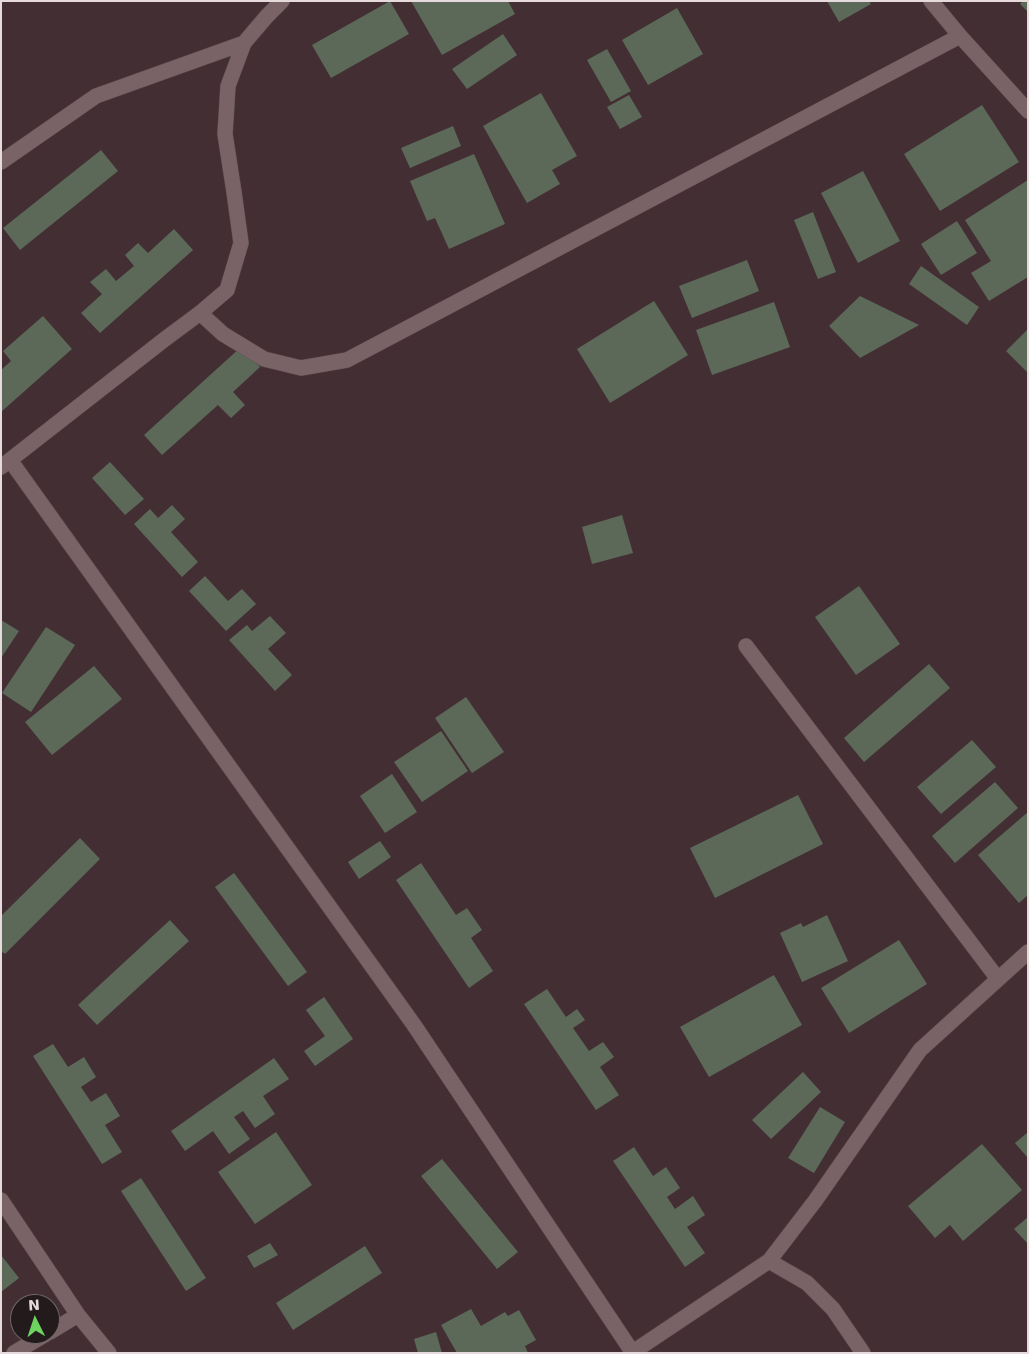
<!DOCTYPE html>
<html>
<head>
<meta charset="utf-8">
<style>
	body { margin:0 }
	#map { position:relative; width:1029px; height:1354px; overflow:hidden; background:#432f33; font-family:"DejaVu Sans",sans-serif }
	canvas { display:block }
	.frame { position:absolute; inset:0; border:2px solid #e7dadc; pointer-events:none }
	.north { position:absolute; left:10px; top:1294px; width:50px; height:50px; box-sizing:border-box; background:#231a1c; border:1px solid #716769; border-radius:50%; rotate:356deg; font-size:14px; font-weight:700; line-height:20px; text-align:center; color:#e7dadc }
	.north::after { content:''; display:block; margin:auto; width:18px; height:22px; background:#6fd360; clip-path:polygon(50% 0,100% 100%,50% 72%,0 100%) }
</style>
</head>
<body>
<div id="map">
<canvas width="1029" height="1354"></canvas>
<div class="frame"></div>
<div class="north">N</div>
</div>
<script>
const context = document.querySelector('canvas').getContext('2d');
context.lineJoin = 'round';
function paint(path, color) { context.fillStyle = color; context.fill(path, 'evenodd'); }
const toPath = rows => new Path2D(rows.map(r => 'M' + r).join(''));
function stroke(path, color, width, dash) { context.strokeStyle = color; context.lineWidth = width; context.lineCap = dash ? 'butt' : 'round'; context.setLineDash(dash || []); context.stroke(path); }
const building = toPath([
	[390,1,409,34,331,78,312,45],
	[411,1,508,1,515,14,442,55],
	[827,1,869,1,871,4,839,22],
	[1023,1,1028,1,1028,12,1020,4],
	[677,8,703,54,648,85,622,40],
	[503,34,517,55,467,89,452,69],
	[607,49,631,91,611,102,587,60],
	[541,93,577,156,552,170,560,184,527,203,483,126],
	[629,95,642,117,620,129,607,107],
	[982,105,1019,162,940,211,904,154],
	[453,126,461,146,410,168,401,148],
	[101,150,118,171,20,250,3,228],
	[474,154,505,224,449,249,435,218,427,221,410,181],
	[863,171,900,241,858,263,821,193],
	[1028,180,1028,277,989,301,971,273,991,261,965,220],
	[813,212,836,272,818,279,794,220],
	[957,221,977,253,941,275,921,244],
	[174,229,193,250,100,333,81,313,102,294,90,282,106,269,116,281,134,266,125,255,138,243,148,253],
	[747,260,759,291,692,318,679,286],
	[921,266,979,307,967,325,909,284],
	[860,296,919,325,860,358,829,326],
	[654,301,688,355,610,403,577,349],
	[774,302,790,347,712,375,696,330],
	[43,316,72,349,1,412,1,370,11,361,3,351],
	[1028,329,1028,373,1006,351],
	[241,347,260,367,233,392,245,405,231,418,218,405,162,455,144,435],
	[110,462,144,499,125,515,92,478],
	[172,505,185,519,171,532,198,562,182,577,134,524,150,509,158,518],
	[622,515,633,553,592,564,582,527],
	[205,576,228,601,242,589,256,604,226,631,189,591],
	[859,586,900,644,856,675,815,617],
	[270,616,286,633,268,649,292,675,275,691,229,640,247,625,252,631],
	[1,620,19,631,1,658],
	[46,627,75,645,31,712,2,693],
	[929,664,950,688,864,762,844,738],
	[94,666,122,699,52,755,25,722],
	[466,697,504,752,472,773,435,718],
	[441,731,468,771,422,802,394,762],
	[972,740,996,767,941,814,917,787],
	[392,774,417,812,385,833,360,796],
	[995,782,1018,808,955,863,932,836],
	[798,795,823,844,715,898,690,848],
	[1028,812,1028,895,1019,903,978,855],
	[80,838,100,859,5,954,1,951,1,916],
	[380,841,391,857,359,879,348,862],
	[421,863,456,915,467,908,482,930,471,938,493,971,469,988,396,880],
	[234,873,307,972,288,986,215,887],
	[827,915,848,961,802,982,780,933,801,923,803,927],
	[170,920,189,941,97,1025,78,1005],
	[899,940,927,984,849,1033,821,988],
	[774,975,802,1025,709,1077,680,1027],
	[547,989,566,1017,577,1009,585,1020,573,1028,589,1051,603,1042,614,1057,600,1067,619,1095,596,1110,524,1004],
	[324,997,353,1039,315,1066,304,1051,325,1036,306,1010],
	[53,1044,68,1067,84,1057,96,1077,81,1087,91,1102,106,1093,120,1116,105,1125,122,1152,102,1164,33,1056],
	[274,1058,289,1079,263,1096,275,1114,255,1128,243,1111,234,1117,250,1139,229,1154,213,1131,185,1151,171,1131],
	[803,1072,821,1092,771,1139,752,1120],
	[820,1107,845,1122,814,1173,788,1158],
	[276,1132,312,1185,255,1224,218,1172],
	[1028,1132,1028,1158,1015,1143],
	[982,1144,1022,1190,963,1241,950,1225,935,1238,908,1206],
	[634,1147,653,1176,666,1167,680,1188,667,1197,675,1209,693,1196,705,1215,687,1227,705,1253,685,1267,613,1161],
	[442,1159,518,1252,497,1269,421,1176],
	[141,1178,206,1278,186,1291,121,1191],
	[1028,1217,1028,1244,1014,1229],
	[270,1243,278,1255,254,1268,247,1256],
	[365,1246,382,1273,293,1330,276,1303],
	[1,1255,19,1278,1,1292],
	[471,1309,481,1326,505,1312,508,1316,519,1310,536,1340,525,1346,528,1353,457,1353,441,1325],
	[436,1332,442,1353,418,1353,414,1339]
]);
const street = toPath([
	[931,1,960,36,1028,111],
	[1,162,96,96,244,43],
	[200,313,223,334,264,359,301,368,347,360,960,36],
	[10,460,414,1025,633,1353],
	[1,467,165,339,200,313,227,290,241,243,234,192,225,134,228,86,244,43,267,16,282,1],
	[746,646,998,979],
	[1,1200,78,1315,109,1353],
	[769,1261,807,1283,833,1309,863,1353],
	[50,1332,78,1315],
	[633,1352,769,1261,815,1201,920,1050,1028,952],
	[14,1353,46,1334]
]);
paint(building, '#5c6959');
stroke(street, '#5e4e51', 16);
stroke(street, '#796367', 15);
</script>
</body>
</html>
